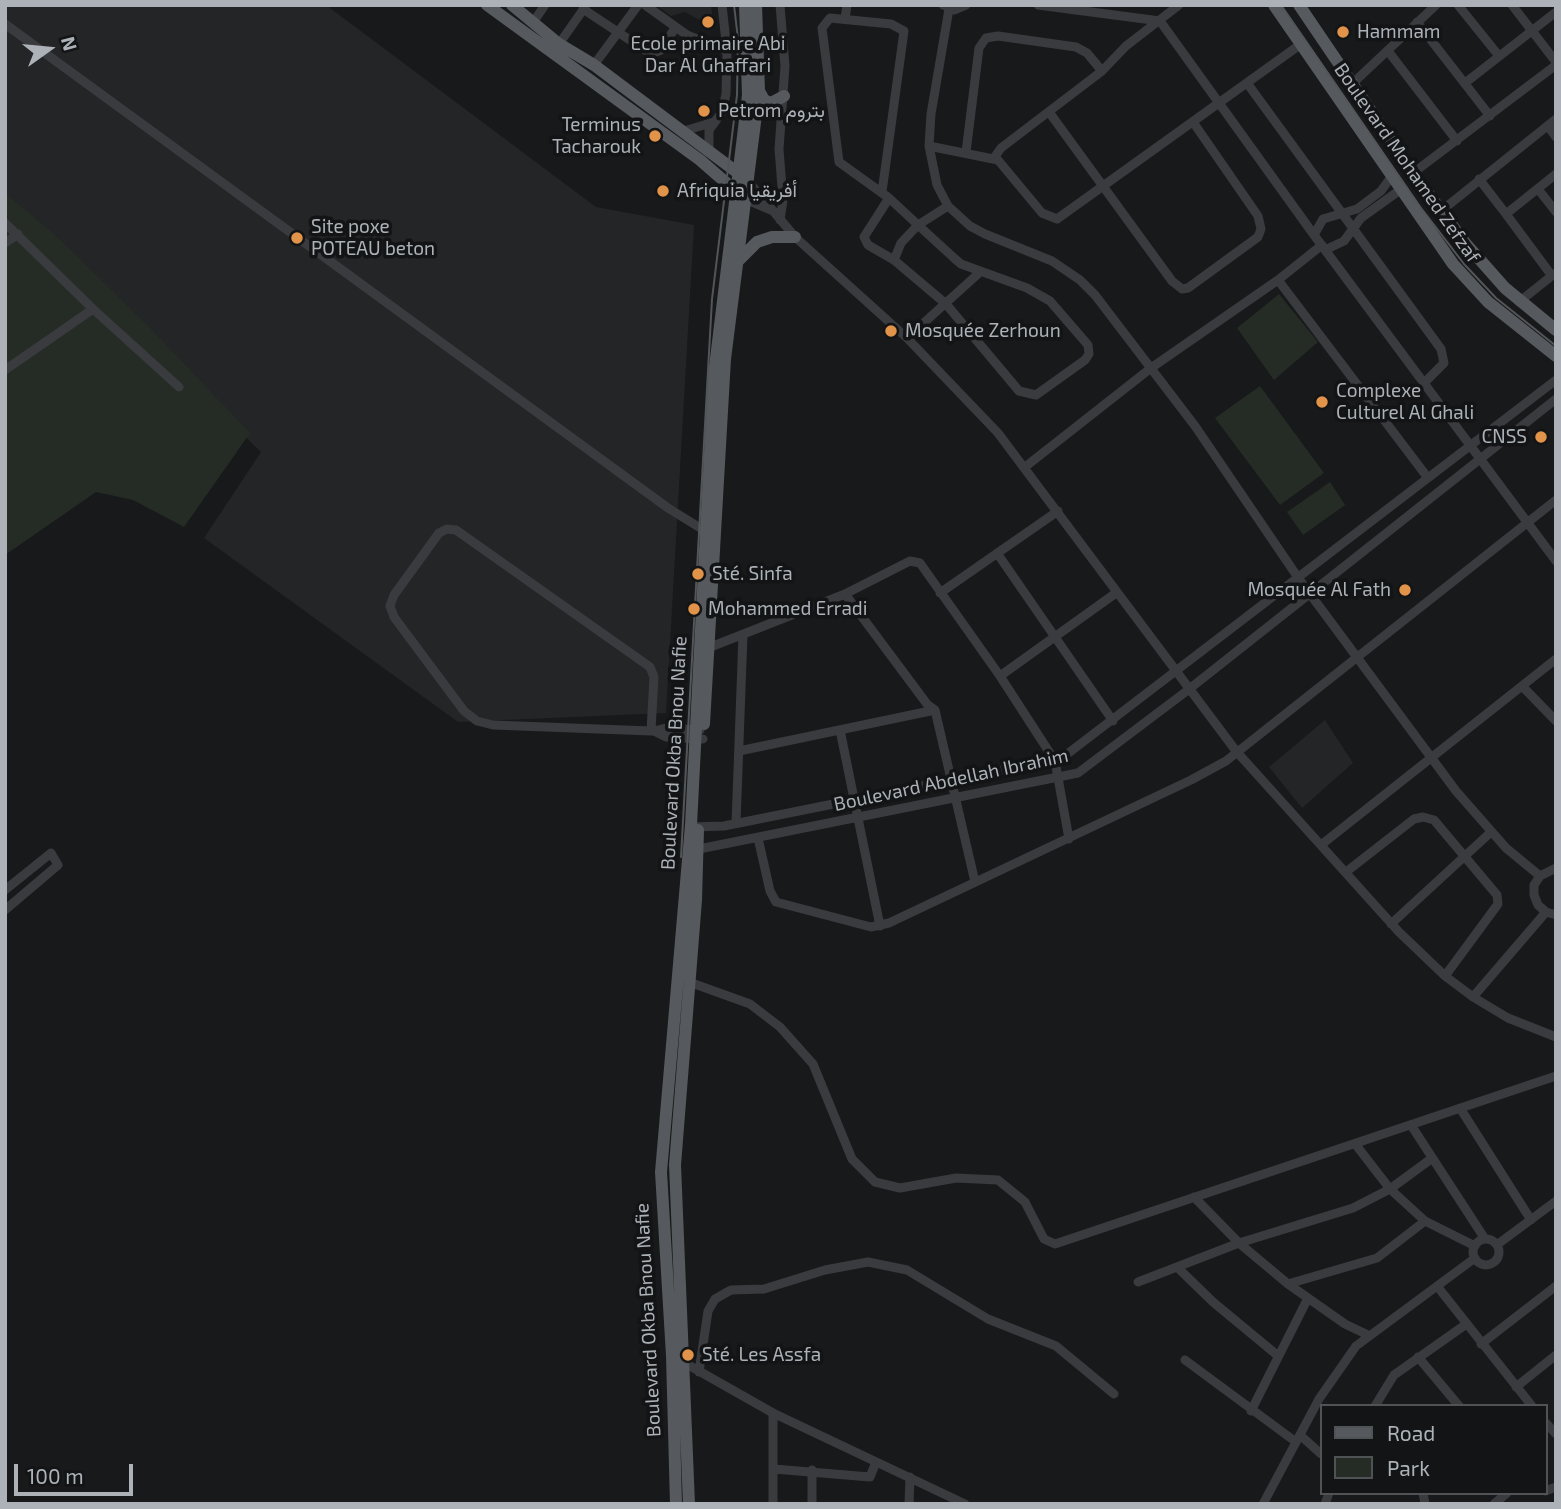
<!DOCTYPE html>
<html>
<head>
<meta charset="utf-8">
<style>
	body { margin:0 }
	#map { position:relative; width:1561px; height:1509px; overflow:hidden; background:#18191a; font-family:"Exo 2",sans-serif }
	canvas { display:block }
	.frame { position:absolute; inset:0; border:7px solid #acb2b8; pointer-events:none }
	.legend { position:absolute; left:1320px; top:1404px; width:228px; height:91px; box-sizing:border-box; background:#131415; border:2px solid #505356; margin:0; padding:9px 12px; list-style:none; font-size:21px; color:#acb2b8 }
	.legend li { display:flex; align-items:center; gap:14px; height:35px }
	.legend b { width:35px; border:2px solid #505356 }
	.north { position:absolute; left:14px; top:14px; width:70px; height:70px; -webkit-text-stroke:5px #131415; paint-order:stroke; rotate:75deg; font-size:19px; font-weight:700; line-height:28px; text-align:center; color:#acb2b8 }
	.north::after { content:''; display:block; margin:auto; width:24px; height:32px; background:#acb2b8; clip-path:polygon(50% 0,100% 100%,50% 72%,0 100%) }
	.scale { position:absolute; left:14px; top:1464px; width:119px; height:32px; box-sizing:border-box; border:4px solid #acb2b8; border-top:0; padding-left:9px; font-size:21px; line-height:24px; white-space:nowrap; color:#acb2b8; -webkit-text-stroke:5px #131415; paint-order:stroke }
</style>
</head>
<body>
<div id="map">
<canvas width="1561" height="1509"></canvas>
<div class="frame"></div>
<ul class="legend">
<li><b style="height:9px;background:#56595d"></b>Road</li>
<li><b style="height:19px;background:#252c25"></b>Park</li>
</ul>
<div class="north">N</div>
<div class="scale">100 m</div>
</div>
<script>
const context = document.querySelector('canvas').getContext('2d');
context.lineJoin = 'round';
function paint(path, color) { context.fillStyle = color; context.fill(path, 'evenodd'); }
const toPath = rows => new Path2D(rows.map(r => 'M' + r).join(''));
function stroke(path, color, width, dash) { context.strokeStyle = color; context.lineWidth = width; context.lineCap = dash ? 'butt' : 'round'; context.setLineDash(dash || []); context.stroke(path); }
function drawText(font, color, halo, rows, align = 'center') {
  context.font = font + ' "Exo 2",Vazirmatn,sans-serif'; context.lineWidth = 7; context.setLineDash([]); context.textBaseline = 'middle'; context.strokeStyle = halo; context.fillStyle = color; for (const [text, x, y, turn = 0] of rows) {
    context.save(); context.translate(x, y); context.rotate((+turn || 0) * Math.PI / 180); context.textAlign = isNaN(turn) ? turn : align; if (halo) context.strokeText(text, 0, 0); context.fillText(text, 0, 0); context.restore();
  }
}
const built = toPath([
	[5,5,326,5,596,207,694,225,666,713,458,722,204,538,261,452,5,206],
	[656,5,711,5,714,28,685,12,671,16],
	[1325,720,1353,763,1302,808,1269,767]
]);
const green = toPath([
	[5,193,55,235,148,326,250,433,184,527,133,500,96,492,5,555],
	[1279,294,1318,342,1274,380,1237,328],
	[1260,386,1324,473,1280,505,1215,418],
	[1330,482,1345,505,1303,535,1287,512]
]);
const minor = toPath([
	[645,5,687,35,727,51],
	[943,5,954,10,966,5],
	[1038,5,1160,21,1314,235,1556,561],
	[1458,5,1499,56],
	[1512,5,1556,62],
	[583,9,651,54,661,50,675,28],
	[949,9,931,114,929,146,937,185,948,206,970,226,985,234,1052,261,1080,280,1095,295,1195,426,1299,579,1456,791,1506,848,1540,876],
	[845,19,847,5],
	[534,21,545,5],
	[1417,22,1490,116],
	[5,24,668,508,710,534],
	[559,44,585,7],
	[1388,51,1457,141],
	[594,65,638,5],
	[1247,83,1441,349,1444,363,1424,383],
	[1353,83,1436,5],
	[1465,83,1556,12],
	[1049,112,1172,281,1182,289,1188,288,1258,237,1261,229,1258,216,1193,122],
	[1548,126,1556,137],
	[684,131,714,122],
	[929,146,998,160,1042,213,1057,219,1301,44],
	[709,150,709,130,722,112,726,94,727,51,722,5],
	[966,152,979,48,986,38,998,36,1076,47,1087,53,1102,71],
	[994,158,1001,148,1102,71,1126,46,1179,5],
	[1413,173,1556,65],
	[1479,179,1506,214,1556,174],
	[748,181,795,237,907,338,998,433,1236,751,1399,932,1445,976,1473,997,1508,1018,1556,1037],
	[1538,189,1556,212],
	[882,192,904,31,891,24,830,18,822,28,839,162,889,198,918,225,954,258,961,264,1027,288,1050,301,1088,345,1089,354,1085,360,1036,395,1019,391,946,304,894,260,901,243,918,225,948,206],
	[889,198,864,237,868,245,894,260],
	[745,199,771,210],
	[1441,211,1556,119],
	[1506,214,1552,276],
	[780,220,783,200,779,149,785,66,780,5],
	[5,223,93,309,179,387],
	[1314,235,1323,219,1357,209,1381,191,1391,177],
	[5,243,18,234],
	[1325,250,1344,241,1361,218,1400,190],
	[1278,280,1428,478],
	[1519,302,1554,274],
	[907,338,979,273],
	[5,370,93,309],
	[1025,467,1151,368,1278,280,1322,245],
	[997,553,1113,721],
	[940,593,1058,511],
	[845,594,927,704,935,710,975,882],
	[708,648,845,594,910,561,920,563,1000,676,1055,761,1069,839],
	[1000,676,1116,593],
	[1522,686,1556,721],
	[840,730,880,926],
	[651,731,654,677,650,667,456,530,447,529,439,533,394,595,390,606,394,617,464,711,477,721,493,725,651,731,654,731,666,728,700,730],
	[654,731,666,737,703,739],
	[739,751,935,710],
	[736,823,743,635],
	[692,827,724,826,1062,758,1556,380],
	[758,838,770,891,776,902,871,927,889,923,1191,780,1226,761,1556,500],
	[1321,845,1556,659],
	[694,850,1078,773,1188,690,1556,399],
	[1556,868,1540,876,1534,885,1534,895,1538,905,1546,912,1556,915],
	[1346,872,1414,819,1423,817,1434,820,1497,895,1498,904,1445,976],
	[5,890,51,853,58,865,5,910],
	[1391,924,1491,832],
	[689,982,750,1004,780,1027,813,1064,852,1159,875,1182,900,1188,956,1178,998,1180,1025,1202,1044,1239,1055,1244,1556,1076],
	[1473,997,1546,912],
	[1460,1108,1531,1220],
	[1411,1125,1485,1239],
	[1356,1145,1390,1189,1425,1221,1475,1246],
	[1194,1197,1239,1243,1288,1284,1345,1324,1368,1335],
	'1473 1252a13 13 0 1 1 26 0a13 13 0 1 1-26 0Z',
	[1498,1244,1556,1201],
	[1177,1267,1213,1302,1277,1355],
	[1138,1282,1239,1243,1353,1208,1390,1189,1431,1159],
	[1288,1284,1377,1258,1425,1221],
	[1437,1286,1532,1406],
	[1481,1344,1556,1286],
	[1418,1357,1459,1406],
	[1185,1360,1296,1442],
	[683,1362,773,1413,965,1504],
	[699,1372,708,1311,715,1299,731,1290,764,1289,825,1270,868,1262,907,1270,988,1319,1056,1346,1114,1394],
	[1516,1387,1556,1355],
	[1375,1406,1394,1375,1465,1325],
	[1251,1411,1308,1298],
	[1545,1422,1556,1434],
	[1300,1435,1321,1454],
	[774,1469,870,1477,876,1462],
	[812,1470,812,1504],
	[1545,1491,1556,1487],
	[1423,1493,1425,1504],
	[773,1504,773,1413],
	[909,1504,910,1477],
	[1263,1504,1319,1399,1356,1346,1475,1258],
	[1325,1504,1329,1493],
	[1494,1504,1507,1493]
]);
const major = toPath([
	[487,5,700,160,739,194],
	[512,5,559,44,594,65,742,176],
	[1274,5,1453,264,1488,302,1556,356],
	[1299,5,1413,173,1466,244,1505,288,1556,330],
	[759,91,764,100,771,103,784,96],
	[736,263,757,242,772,237,795,237],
	[704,724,725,359,759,91,756,5],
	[676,1504,672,1356,661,1172,691,825,714,375,748,95,745,5],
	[689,1504,675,1165,696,900,698,830]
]);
const tram = toPath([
	[1281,5,1421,208,1464,264,1496,298,1556,346],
	[681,857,712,299,737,95,738,39,734,5]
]);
const markers = [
	[708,22,7,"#e1934a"],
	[1343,32,7,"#e1934a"],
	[704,111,7,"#e1934a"],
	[655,136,7,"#e1934a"],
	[663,191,7,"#e1934a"],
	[297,238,7,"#e1934a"],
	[891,331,7,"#e1934a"],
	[1322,402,7,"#e1934a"],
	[1541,437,7,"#e1934a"],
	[698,574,7,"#e1934a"],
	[1405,590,7,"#e1934a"],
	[694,609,7,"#e1934a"],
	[688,1355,7,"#e1934a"]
];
const poiNames = [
	["Hammam",1357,32],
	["Ecole primaire Abi",708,44,"center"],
	["Dar Al Ghaffari",708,66,"center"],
	["Petrom بتروم",718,111],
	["Terminus",641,125,"right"],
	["Tacharouk",641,147,"right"],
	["Afriquia أفريقيا",677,191],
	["Site poxe",311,227],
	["POTEAU beton",311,249],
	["Mosquée Zerhoun",905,331],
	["Complexe",1336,391],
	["Culturel Al Ghali",1336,413],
	["CNSS",1527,437,"right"],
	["Sté. Sinfa",712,574],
	["Mosquée Al Fath",1391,590,"right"],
	["Mohammed Erradi",708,609],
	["Sté. Les Assfa",702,1355]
];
const streetNames = [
	["Boulevard Mohamed Zefzaf",1407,163,55],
	["Boulevard Okba Bnou Nafie",674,753,-87],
	["Boulevard Abdellah Ibrahim",951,780,-12],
	["Boulevard Okba Bnou Nafie",648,1320,-93]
];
paint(built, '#242527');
paint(green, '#252c25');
stroke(minor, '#3a3b3f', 9);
stroke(major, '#56595d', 12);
stroke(tram, '#535659', 2);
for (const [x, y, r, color] of markers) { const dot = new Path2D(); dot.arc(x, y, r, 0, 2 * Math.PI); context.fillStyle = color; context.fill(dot); stroke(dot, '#131415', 2.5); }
drawText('19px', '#acb2b8', '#131415', poiNames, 'left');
drawText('19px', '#acb2b8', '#131415', streetNames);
</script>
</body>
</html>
